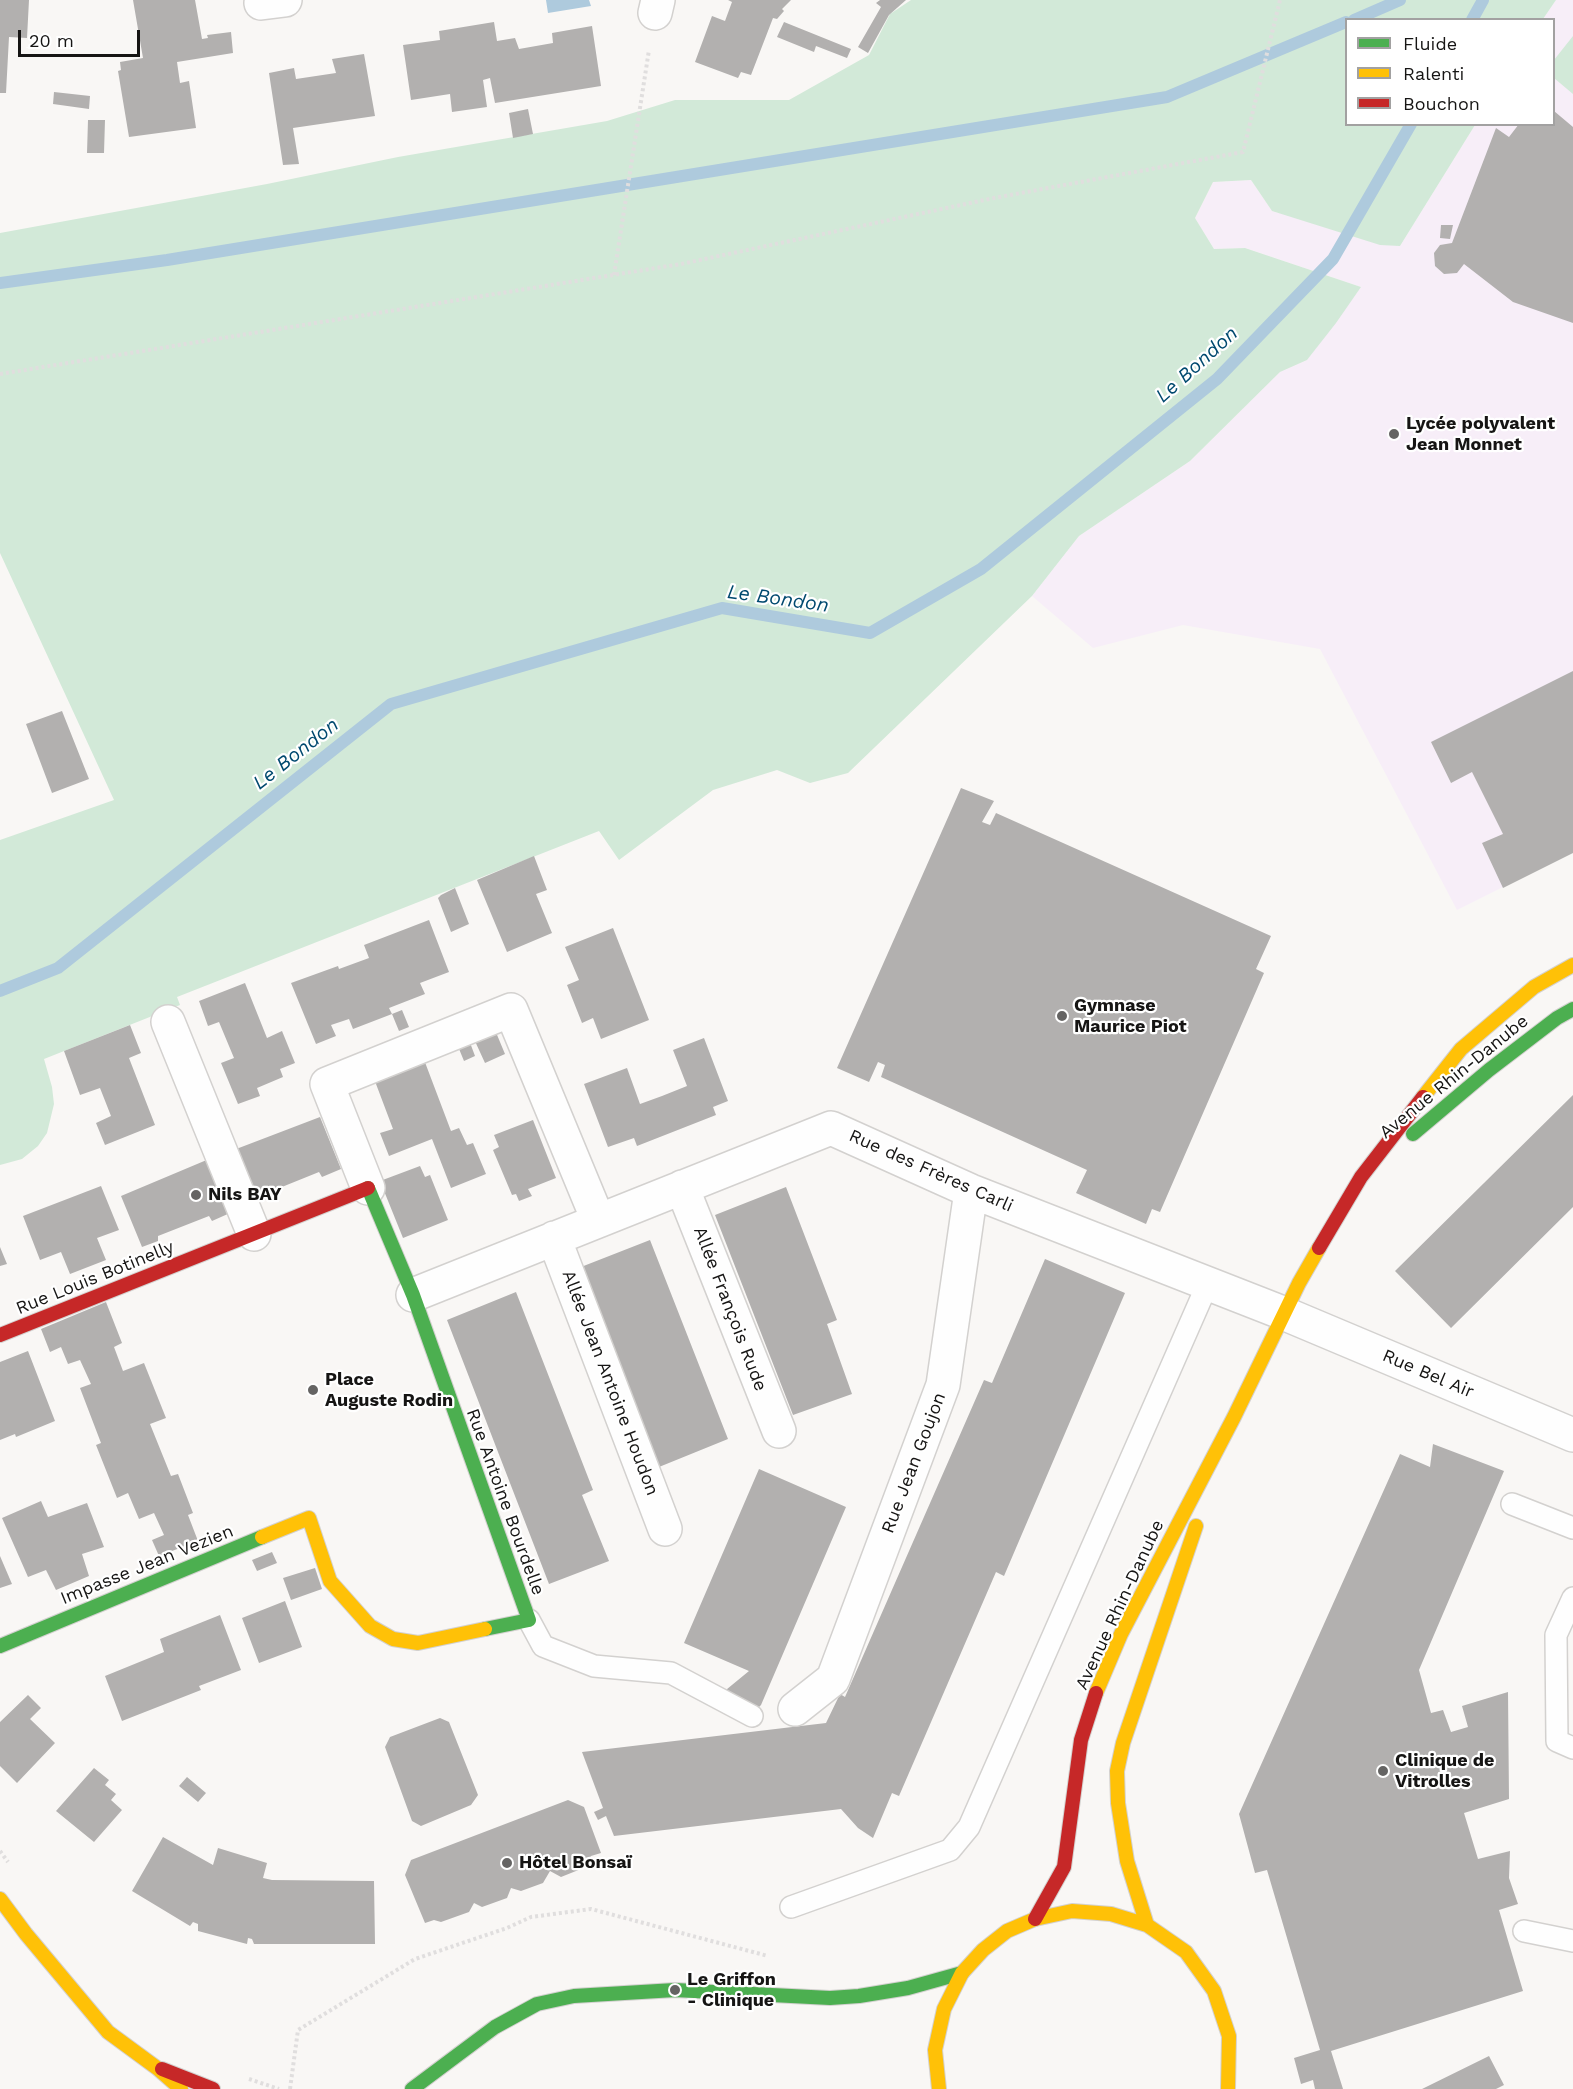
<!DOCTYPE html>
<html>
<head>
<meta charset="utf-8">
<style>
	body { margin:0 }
	#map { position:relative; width:1573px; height:2089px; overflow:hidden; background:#f9f7f5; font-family:"Work Sans",sans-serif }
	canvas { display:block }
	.legend { position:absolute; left:1345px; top:18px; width:210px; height:108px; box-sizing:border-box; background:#fff; border:2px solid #a2a1a1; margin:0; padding:8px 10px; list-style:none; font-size:18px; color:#161514 }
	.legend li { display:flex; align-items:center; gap:12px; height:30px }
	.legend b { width:30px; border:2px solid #a2a1a1 }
	.scale { position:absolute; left:18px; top:30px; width:122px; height:27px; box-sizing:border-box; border:3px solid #161514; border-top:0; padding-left:8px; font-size:18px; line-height:21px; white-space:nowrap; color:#161514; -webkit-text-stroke:4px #fff; paint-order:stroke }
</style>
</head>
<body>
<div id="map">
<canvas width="1573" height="2089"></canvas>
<ul class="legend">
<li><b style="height:8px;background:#4caf50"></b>Fluide</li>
<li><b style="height:8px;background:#ffc107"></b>Ralenti</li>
<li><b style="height:8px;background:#c62828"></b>Bouchon</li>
</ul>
<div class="scale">20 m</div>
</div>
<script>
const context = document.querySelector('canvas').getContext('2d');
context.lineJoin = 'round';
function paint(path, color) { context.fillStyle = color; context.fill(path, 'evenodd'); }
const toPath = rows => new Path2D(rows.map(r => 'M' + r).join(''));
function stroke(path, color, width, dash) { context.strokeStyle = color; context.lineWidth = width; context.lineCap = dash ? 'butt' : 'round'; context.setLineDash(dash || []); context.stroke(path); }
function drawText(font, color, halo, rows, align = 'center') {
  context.font = font + ' "Work Sans",sans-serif'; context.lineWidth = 4.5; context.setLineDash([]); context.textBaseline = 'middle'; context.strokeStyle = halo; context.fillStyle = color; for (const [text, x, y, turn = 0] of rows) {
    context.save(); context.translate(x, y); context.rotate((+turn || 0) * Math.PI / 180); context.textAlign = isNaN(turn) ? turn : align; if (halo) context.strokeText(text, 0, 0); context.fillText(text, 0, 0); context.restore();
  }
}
const education = toPath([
	[1556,0,1573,0,1573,852,1457,910,1320,649,1183,625,1093,648,1032,596,1079,536,1190,461,1280,372,1307,360,1361,287,1245,248,1214,249,1195,218,1213,182,1251,180,1272,211,1400,246,1475,125,1554,124,1554,20,1543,19]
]);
const green = toPath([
	[911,0,1556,0,1543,19,1346,20,1346,124,1475,125,1400,246,1380,245,1272,211,1251,180,1213,182,1195,218,1214,249,1245,248,1361,287,1336,323,1307,360,1280,372,1190,461,1079,536,1032,596,848,773,810,783,777,770,713,790,619,860,599,831,177,997,180,1005,44,1059,52,1087,54,1104,47,1133,38,1146,22,1159,0,1165,0,840,114,800,0,553,0,233,267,184,398,157,607,121,675,100,789,100,869,55,890,14],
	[1573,36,1573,94,1554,78,1554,60]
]);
const water = toPath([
	[546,0,589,0,591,6,548,13]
]);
const stream = toPath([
	[1354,20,1400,0],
	[1472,20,1483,0],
	[0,283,167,260,1167,97,1346,22],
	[0,991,58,968,391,704,722,608,870,633,981,569,1217,379,1333,259,1411,124]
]);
const building = toPath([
	[0,0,29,0,27,38,9,37,6,93,0,93],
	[133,0,195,0,202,39,208,38,207,35,231,32,233,53,177,62,180,83,189,81,196,128,129,137,118,71,121,70,120,62,143,58],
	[728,0,791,0,782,9,784,11,777,19,773,18,751,75,741,72,738,78,695,62,712,16,725,21,732,2],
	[880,0,906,0,889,15,868,53,858,47,881,7,876,3],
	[494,22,497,41,515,38,519,49,553,43,552,33,592,26,601,86,495,103,490,78,483,80,487,107,452,112,450,94,411,100,403,45,440,40,439,31],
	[784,22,851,49,847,58,816,46,814,52,777,37],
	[364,54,375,116,293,128,299,164,283,165,269,73,294,68,296,79,336,73,332,59],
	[54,92,90,96,89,109,53,104],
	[528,109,533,134,513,138,509,113],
	[1554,111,1573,127,1573,323,1513,302,1464,264,1457,273,1444,274,1435,266,1434,253,1440,245,1452,243,1496,128,1509,137,1519,124,1554,124],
	[88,120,105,120,104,153,87,153],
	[1441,225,1453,225,1450,239,1440,238],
	[1573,671,1573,853,1503,888,1482,843,1503,834,1472,772,1451,783,1431,742],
	[62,711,89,779,52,793,26,724],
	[961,788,994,801,982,822,990,825,996,813,1271,936,1256,969,1264,973,1160,1212,1152,1209,1146,1224,1076,1193,1087,1170,881,1077,885,1065,878,1062,869,1082,837,1068],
	[534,856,547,890,536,894,552,933,507,952,477,880],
	[455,888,469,924,451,932,438,898,441,895],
	[429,920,449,972,420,983,425,994,389,1008,392,1014,353,1029,349,1019,331,1025,336,1036,316,1044,291,983,338,966,339,969,369,958,364,945],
	[613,928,649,1020,601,1039,593,1018,582,1023,567,985,579,980,565,947],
	[245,983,267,1038,282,1031,295,1063,280,1069,283,1077,257,1088,260,1096,238,1104,221,1063,234,1058,219,1022,208,1026,199,1001],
	[402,1010,409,1027,399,1031,392,1014],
	[130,1025,141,1053,129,1058,155,1125,105,1145,96,1123,111,1116,100,1088,80,1095,64,1051],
	[495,1030,505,1054,485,1063,474,1039],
	[704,1038,728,1101,713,1107,716,1115,637,1146,634,1138,608,1147,584,1084,627,1068,640,1104,662,1096,687,1086,673,1050],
	[469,1040,475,1056,464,1061,457,1044],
	[423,1057,451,1131,459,1128,467,1145,473,1143,486,1174,451,1188,432,1139,389,1156,380,1133,393,1129,373,1076],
	[1573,1095,1573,1207,1451,1328,1395,1271],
	[320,1117,341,1169,322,1177,319,1172,267,1193,269,1198,252,1204,231,1151],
	[533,1120,556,1178,528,1189,532,1196,519,1201,516,1194,512,1195,493,1150,499,1147,494,1135],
	[209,1159,230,1213,212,1221,209,1216,158,1236,158,1241,142,1247,121,1196],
	[420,1166,425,1177,430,1175,448,1220,403,1238,380,1181],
	[101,1186,119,1230,97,1238,106,1260,70,1274,61,1252,40,1260,23,1216],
	[786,1187,837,1320,827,1324,852,1394,793,1415,715,1215],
	[650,1240,728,1439,659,1467,581,1267],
	[0,1247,7,1264,0,1266],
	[1045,1259,1125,1293,1004,1576,996,1572,899,1796,892,1793,873,1838,858,1828,841,1809,614,1836,606,1816,598,1820,594,1812,603,1808,582,1752,826,1723,840,1694,845,1697,984,1380,992,1383],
	[516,1292,593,1490,582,1495,609,1561,549,1584,447,1320],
	[106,1302,122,1343,114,1347,123,1371,144,1363,166,1418,150,1424,171,1476,178,1474,193,1513,188,1515,198,1541,159,1556,152,1540,164,1535,154,1513,139,1519,128,1493,117,1498,96,1445,101,1443,80,1388,91,1384,80,1360,68,1364,61,1347,50,1352,41,1329],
	[28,1351,55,1421,16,1437,15,1434,0,1440,0,1362],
	[1433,1444,1504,1471,1419,1670,1431,1713,1443,1710,1451,1732,1468,1727,1462,1706,1508,1692,1509,1799,1464,1813,1478,1859,1510,1851,1509,1878,1518,1904,1499,1910,1523,1991,1331,2051,1343,2089,1315,2089,1313,2080,1301,2084,1294,2058,1320,2050,1267,1870,1255,1873,1239,1814,1400,1454,1430,1467],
	[759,1469,846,1507,761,1705,755,1711,721,1694,749,1671,684,1643],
	[41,1501,48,1517,87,1503,104,1547,82,1554,89,1576,56,1590,46,1570,28,1577,2,1518],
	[272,1552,277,1563,257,1571,252,1560],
	[0,1556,12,1584,0,1588],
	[315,1568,322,1589,291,1600,283,1578],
	[285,1601,302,1647,259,1663,242,1618],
	[220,1615,241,1670,199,1686,201,1690,122,1721,105,1676,164,1652,160,1639],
	[28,1695,41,1708,30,1719,55,1743,17,1783,0,1766,0,1722],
	[440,1718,449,1722,478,1795,471,1805,421,1826,412,1821,385,1747,390,1737],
	[94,1768,109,1780,105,1785,116,1794,111,1800,122,1810,94,1842,56,1811],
	[187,1777,206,1793,198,1802,179,1786],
	[568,1800,584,1807,601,1853,591,1856,586,1867,561,1877,550,1871,543,1883,521,1891,511,1888,507,1898,482,1907,474,1903,469,1912,441,1922,434,1920,425,1923,405,1875,411,1860],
	[163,1837,213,1865,218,1848,267,1863,263,1878,272,1880,374,1881,375,1944,254,1944,252,1939,248,1938,247,1944,198,1931,198,1924,193,1922,190,1926,132,1891],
	[1489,2056,1504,2085,1496,2089,1422,2089]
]);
const path = toPath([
	[614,275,649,50],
	[0,374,681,264,994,198,1243,152,1280,0],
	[0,1851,8,1862],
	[249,2079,279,2089],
	[290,2089,298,2030,415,1959,507,1928,531,1917,591,1909,768,1956]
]);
const lane = toPath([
	[1512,1504,1573,1528],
	[1573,1598,1556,1635,1557,1741,1573,1748],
	[529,1620,543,1646,594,1666,671,1673,752,1716],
	[791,1907,950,1850,969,1827,1208,1283],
	[1524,1931,1573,1941]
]);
const street = toPath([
	[261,3,285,0],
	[655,13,658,0],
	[168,1022,254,1234],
	[682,1187,779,1431],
	[368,1188,327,1084,511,1010,598,1220],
	[554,1238,665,1529],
	[413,1295,831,1128,971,1191,1283,1313,1573,1435],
	[795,1709,833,1679,943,1385,971,1191]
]);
const fast = toPath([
	[1413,1134,1489,1070,1557,1018,1573,1009],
	[368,1188,413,1295,529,1620,485,1629],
	[0,1646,262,1537],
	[412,2089,495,2027,537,2004,574,1996,675,1990,830,1998,859,1996,908,1988,962,1973]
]);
const slow = toPath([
	[1423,1097,1461,1049,1534,987,1573,965],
	[262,1537,309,1518,330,1581,370,1626,393,1639,418,1643,485,1629],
	[1096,1693,1121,1634,1234,1417,1299,1283,1319,1248],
	[0,1899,26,1934,108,2032,157,2068,181,2089],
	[1147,1925,1127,1861,1118,1803,1117,1771,1123,1743,1196,1526],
	[939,2089,935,2050,944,2009,962,1973,983,1950,1007,1931,1035,1919,1072,1911,1111,1914,1147,1925,1186,1952,1214,1991,1229,2036,1228,2089]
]);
const jam = toPath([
	[1319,1248,1361,1177,1423,1097],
	[0,1335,368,1188],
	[1035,1919,1064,1867,1081,1740,1096,1693],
	[162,2069,213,2089]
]);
const markers = [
	[1394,434,6,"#656463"],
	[1062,1016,6,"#656463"],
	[196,1195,6,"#656463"],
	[313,1390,6,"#656463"],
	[1383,1771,6,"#656463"],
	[507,1863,6,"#656463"],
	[675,1990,6,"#656463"]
];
const poiNames = [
	["Lycée polyvalent",1406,424],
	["Jean Monnet",1406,445],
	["Gymnase",1074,1006],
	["Maurice Piot",1074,1027],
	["Nils BAY",208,1195],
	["Place",325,1380],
	["Auguste Rodin",325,1401],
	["Clinique de",1395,1761],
	["Vitrolles",1395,1782],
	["Hôtel Bonsaï",519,1863],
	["Le Griffon",687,1980],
	["- Clinique",687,2001]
];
const streetNames = [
	["Avenue Rhin-Danube",1454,1077,-39],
	["Rue des Frères Carli",931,1171,24],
	["Rue Louis Botinelly",95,1278,-22],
	["Allée François Rude",730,1309,69],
	["Rue Bel Air",1428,1374,23],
	["Allée Jean Antoine Houdon",610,1383,69],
	["Rue Jean Goujon",914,1463,-69],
	["Rue Antoine Bourdelle",505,1502,70],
	["Impasse Jean Vezien",147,1565,-22],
	["Avenue Rhin-Danube",1120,1605,-65]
];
const waterNames = [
	["Le Bondon",1197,365,-42],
	["Le Bondon",778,599,8],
	["Le Bondon",296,754,-38]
];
paint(education, '#f7eef8');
paint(green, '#d2e9d8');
paint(water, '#aecadd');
stroke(stream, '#aecadd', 12);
paint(building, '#b2b0af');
stroke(lane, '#d3d1cf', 24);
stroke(street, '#d3d1cf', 36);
stroke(fast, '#d3d1cf', 16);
stroke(slow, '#d3d1cf', 16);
stroke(jam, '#d3d1cf', 16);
stroke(path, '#e0dede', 4, [3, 3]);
stroke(lane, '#fefefe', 21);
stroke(street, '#fefefe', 33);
stroke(fast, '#4caf50', 14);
stroke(slow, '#ffc107', 14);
stroke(jam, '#c62828', 14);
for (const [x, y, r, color] of markers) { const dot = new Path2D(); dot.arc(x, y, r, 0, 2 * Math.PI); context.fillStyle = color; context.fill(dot); stroke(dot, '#fff', 2); }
drawText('bold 18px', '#161514', '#fff', poiNames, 'left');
drawText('18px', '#161514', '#fff', streetNames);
drawText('italic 20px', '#00496f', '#fff', waterNames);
</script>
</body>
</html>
